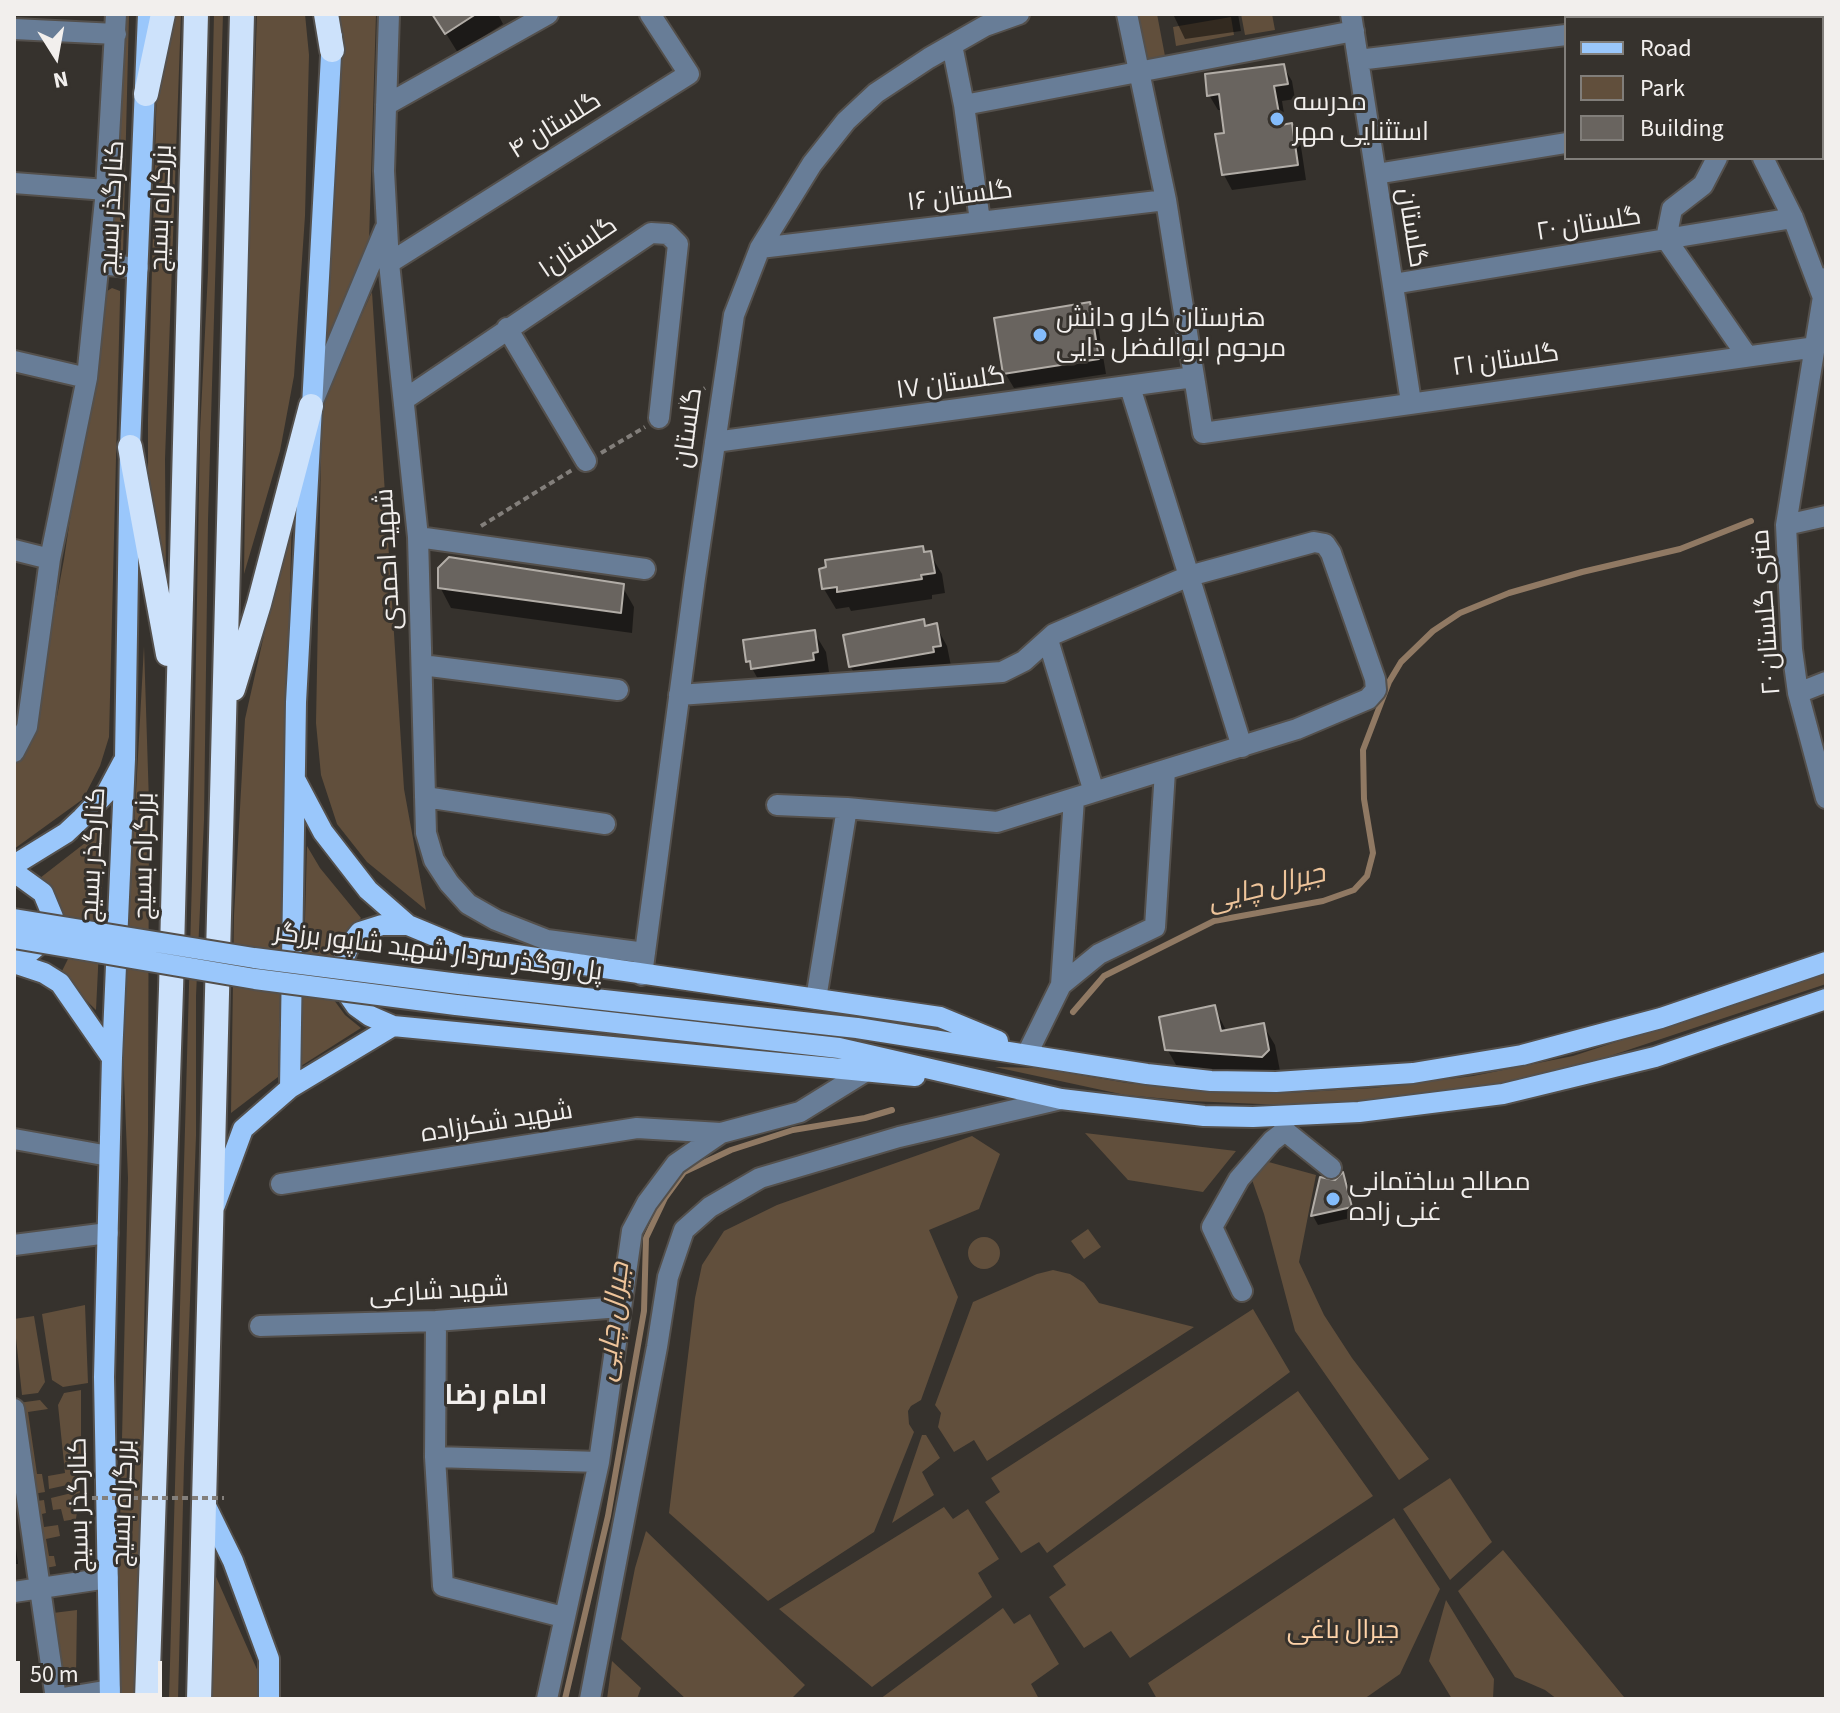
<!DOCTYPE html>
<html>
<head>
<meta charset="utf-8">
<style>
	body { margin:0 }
	#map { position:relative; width:1840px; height:1713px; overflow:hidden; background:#36322d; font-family:"Source Sans 3",sans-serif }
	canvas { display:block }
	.frame { position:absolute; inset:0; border:16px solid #f2efed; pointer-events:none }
	.legend { position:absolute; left:1564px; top:16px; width:260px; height:144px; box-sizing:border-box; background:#36322d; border:2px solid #817e7a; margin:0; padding:10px 14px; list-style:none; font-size:24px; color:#f2efed }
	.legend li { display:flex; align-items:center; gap:16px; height:40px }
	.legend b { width:40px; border:2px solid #817e7a }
	.north { position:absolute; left:16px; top:16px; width:80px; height:80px; -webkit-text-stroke:6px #36322d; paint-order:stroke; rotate:169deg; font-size:22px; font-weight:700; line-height:32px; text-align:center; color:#f2efed }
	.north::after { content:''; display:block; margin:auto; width:28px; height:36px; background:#f2efed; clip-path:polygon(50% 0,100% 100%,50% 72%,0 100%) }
	.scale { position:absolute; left:16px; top:1661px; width:146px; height:36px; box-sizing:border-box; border:4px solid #f2efed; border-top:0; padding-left:10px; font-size:24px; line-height:28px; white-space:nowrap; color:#f2efed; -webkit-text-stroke:6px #36322d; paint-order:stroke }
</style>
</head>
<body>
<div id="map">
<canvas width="1840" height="1713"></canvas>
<div class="frame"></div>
<ul class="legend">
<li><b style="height:10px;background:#9ac7fb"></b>Road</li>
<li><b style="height:22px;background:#614f3c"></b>Park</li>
<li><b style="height:22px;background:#69645f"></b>Building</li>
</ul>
<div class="north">N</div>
<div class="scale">50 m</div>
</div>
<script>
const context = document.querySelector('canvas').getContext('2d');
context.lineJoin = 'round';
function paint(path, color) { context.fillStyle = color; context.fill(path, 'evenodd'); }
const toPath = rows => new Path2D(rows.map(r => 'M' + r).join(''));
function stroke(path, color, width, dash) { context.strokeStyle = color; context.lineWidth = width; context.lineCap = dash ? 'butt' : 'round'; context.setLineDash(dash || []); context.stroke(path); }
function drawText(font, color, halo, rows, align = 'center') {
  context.font = font + ' "Source Sans 3",Cairo,sans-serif'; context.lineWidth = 6; context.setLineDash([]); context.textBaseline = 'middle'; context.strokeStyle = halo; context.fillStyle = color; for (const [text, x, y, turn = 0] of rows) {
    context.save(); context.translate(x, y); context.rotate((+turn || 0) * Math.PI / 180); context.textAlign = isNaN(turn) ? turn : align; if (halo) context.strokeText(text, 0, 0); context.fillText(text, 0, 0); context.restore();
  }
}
const green = toPath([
	[124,14,129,14,123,254,117,257,111,253,125,50],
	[172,14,181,14,165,459,166,582,148,499,148,419,157,81],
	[214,14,223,14,208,520,204,820,196,996,196,1136,184,1465,178,1699,169,1699,192,879,200,432,208,272],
	[257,14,305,14,309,55,305,216,294,376,280,451,244,574,248,272],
	[340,14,376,14,369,241,325,345,335,181],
	[1133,14,1157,14,1165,56,1142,61],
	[1241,14,1272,14,1275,30,1245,35],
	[1231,17,1234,35,1176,46,1173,27],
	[112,288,120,291,120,299,109,737,100,766,83,799,14,849,14,768,31,730,41,683,64,559,104,293],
	[372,292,404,789,426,910,367,862,337,824,321,775,316,723,322,401],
	[292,511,278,1077,231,1113,234,915,245,719],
	[144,646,149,803,148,1132,139,1585,135,1699,116,1699,128,1178,122,1028,123,982,130,902],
	[103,822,105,826,96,1010,60,975,72,951,68,931,54,895,40,878,85,843],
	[307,846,320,868,361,918,340,942,328,976,334,1000,345,1015,361,1028,301,1066],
	[1826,973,1826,984,1577,1067,1477,1088,1379,1101,1283,1105,1190,1101,1125,1095,995,1067,1040,1068,1127,1083,1189,1088,1284,1093,1374,1088,1473,1076,1573,1056],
	[1085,1133,1236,1151,1203,1192,1128,1180],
	[972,1136,1000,1154,979,1209,929,1230,958,1297,921,1400,911,1406,908,1411,909,1424,914,1432,874,1532,768,1601,669,1513,695,1298,702,1265,724,1231,777,1205],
	[1265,1161,1316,1175,1299,1262,1324,1315,1352,1358,1429,1459,1399,1480,1295,1331,1264,1214,1251,1177],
	[1088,1229,1101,1247,1084,1259,1071,1241],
	'968 1253a16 16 0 1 1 32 0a16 16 0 1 1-32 0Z',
	[1053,1270,1070,1274,1084,1283,1099,1303,1194,1327,987,1461,974,1440,954,1452,938,1427,941,1413,935,1405,973,1302,1037,1274],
	[85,1305,88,1383,63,1387,52,1380,42,1314],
	[1253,1309,1290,1372,1047,1553,1039,1542,1021,1553,985,1502,1000,1492,991,1478],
	[34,1316,45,1382,38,1393,22,1395,14,1319],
	[81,1390,81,1482,49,1489,48,1476,65,1473,58,1405,64,1393],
	[1298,1391,1373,1496,1130,1658,1111,1631,1084,1648,1049,1597,1066,1585,1053,1566],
	[40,1400,48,1409,28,1412,37,1474,42,1474,45,1492,33,1494,18,1403],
	[922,1435,926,1435,940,1458,922,1472,934,1495,892,1523],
	[1450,1478,1492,1542,1450,1580,1403,1509],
	[80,1491,76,1519,64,1521,61,1509,53,1510,51,1498],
	[44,1500,46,1513,42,1514,44,1527,58,1525,60,1536,46,1539,49,1556,54,1556,56,1566,46,1568,37,1501],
	[944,1507,953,1519,968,1509,999,1559,978,1573,992,1597,872,1687,779,1609],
	[1394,1518,1440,1589,1400,1674,1364,1699,1157,1699,1148,1683],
	[646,1531,805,1685,791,1699,686,1699,621,1639,635,1568],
	[1503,1550,1624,1697,1557,1699,1545,1690,1515,1677,1458,1591],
	[213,1570,259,1674,258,1699,208,1699],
	[1446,1600,1494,1679,1493,1699,1452,1699,1429,1661],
	[1003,1608,1014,1624,1030,1614,1059,1664,1031,1684,1039,1699,880,1699],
	[77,1610,76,1676,61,1678,53,1613],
	[612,1661,641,1688,637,1699,607,1699]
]);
const shadow = toPath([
	[434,14,498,14,503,24,458,53],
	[1173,14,1238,14,1241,31,1185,39],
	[1283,66,1292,81,1295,99,1282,101,1286,126,1291,125,1300,140,1306,180,1232,190,1224,175,1226,135,1223,110,1218,110,1209,95],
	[1089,305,1097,320,1106,374,1014,388,1005,373],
	[930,554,942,574,945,593,932,595,932,599,851,611,849,607,836,609,824,589,821,570],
	[622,586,634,607,632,633,451,608,440,587],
	[923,621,926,627,936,626,947,646,951,666,862,686,850,666],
	[814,632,826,652,829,672,824,673,824,680,759,681,748,661],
	[1214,1007,1227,1032,1263,1025,1275,1045,1280,1071,1274,1077,1179,1070,1167,1049],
	[1343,1175,1348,1184,1355,1217,1318,1225,1313,1216,1321,1179,1336,1182],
	[14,1532,18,1564,14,1564]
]);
const stream = toPath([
	[1073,1012,1104,976,1214,921,1323,901,1354,890,1367,876,1373,853,1364,799,1363,750,1389,682,1401,662,1433,631,1460,613,1509,593,1582,572,1680,549,1751,521],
	[565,1699,608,1516,644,1311,646,1238,665,1198,684,1172,731,1150,793,1130,865,1118,892,1110]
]);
const building = toPath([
	[432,14,476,14,445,34,432,14],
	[1284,64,1288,84,1274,86,1281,125,1292,123,1298,165,1222,175,1215,134,1224,133,1219,94,1207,96,1205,74,1284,64],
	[1090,302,1099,359,1003,374,994,318,1090,302],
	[923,546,924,552,931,551,935,573,921,575,922,579,837,592,837,587,822,589,819,569,826,567,825,560,923,546],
	[449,557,624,584,621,613,438,588,438,568,449,557],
	[924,619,925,626,937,623,941,646,933,647,934,652,849,667,843,635,924,619],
	[815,630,818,652,813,653,814,660,751,669,750,661,746,662,743,640,815,630],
	[1215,1005,1221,1031,1264,1023,1269,1050,1262,1057,1165,1050,1159,1017,1215,1005],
	[1343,1172,1352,1207,1311,1216,1320,1177,1335,1180,1343,1172]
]);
const path = toPath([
	[679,405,705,388],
	[601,453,645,427],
	[481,526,572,470]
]);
const minor = toPath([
	[389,14,384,171,389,263,418,537,426,833,434,860,449,883,468,904,496,920,547,940,645,953],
	[1127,14,1166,200,1203,433,1816,347],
	[1351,14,1411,402],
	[1659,14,1664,18],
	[1611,18,1621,14],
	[14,29,116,34],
	[952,45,964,105,980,221],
	[1358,60,1566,35],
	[386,105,548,14],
	[964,105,1354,31],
	[1717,158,1703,185,1672,209,1666,239,1747,356],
	[1763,158,1793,218,1822,295],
	[1376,174,1566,143],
	[14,183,106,190],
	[760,248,1166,200],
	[389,263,689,74,650,14],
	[99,264,138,268],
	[1826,278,1786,525,1792,649,1798,693,1826,798],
	[1393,284,1793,218],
	[507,328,586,461],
	[14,361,87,378],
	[314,399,385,229],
	[405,399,651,233,668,234,678,244,659,418],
	[715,442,1194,377],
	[1786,525,1826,516],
	[418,537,645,569],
	[14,550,50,559],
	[1048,640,1094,792],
	[422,665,618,690],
	[1798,693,1826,682],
	[679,695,1002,672,1024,661,1054,634,1189,576,1242,747],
	[14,752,27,727,50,559,87,378,106,190,116,14],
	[425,797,605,824],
	[777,805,847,808],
	[642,975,695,578,734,315,760,248,812,164,846,121,876,93,929,58,985,26,1019,14],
	[1061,985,1074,799],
	[816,999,847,808,997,822,1297,729,1368,699,1376,690,1375,679,1331,553,1325,544,1314,542,1189,576,1130,387],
	[1027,1054,1061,985,1099,954,1155,927,1165,771],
	[1285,1131,1331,1168],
	[14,1139,109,1156],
	[281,1184,637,1128,721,1133],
	[14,1245,108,1233],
	[1242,1291,1212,1227,1239,1179,1272,1141,1285,1131,1283,1116],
	[436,1321,435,1457,443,1586,563,1617],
	[260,1326,436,1321,621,1307],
	[14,1409,56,1699],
	[435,1457,599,1462],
	[14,1592,108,1578],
	[57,1699,110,1690],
	[547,1699,599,1462,632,1231,647,1203,676,1164,721,1133,800,1112,863,1073],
	[590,1699,657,1347,668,1277,684,1230,710,1207,760,1178,899,1137,1061,1099]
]);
const major = toPath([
	[296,781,323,832,368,890,408,925,461,947,940,1017,998,1041],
	[14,865,66,833,82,818,107,792,123,762],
	[14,872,43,893,53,917,49,932,43,941,30,952,14,958],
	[14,963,44,973,60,983,112,1058],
	[459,984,857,1028,1147,1074,1211,1081,1276,1082,1413,1073,1522,1055,1661,1018,1826,962],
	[456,1005,839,1048,1061,1099,1204,1116,1253,1117,1359,1112,1503,1094,1655,1057,1826,999],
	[393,1026,370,1016,356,1006,347,993,343,977,343,960,349,946,360,932,382,925,408,925],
	[290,1088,296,702,332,37],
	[215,1205,243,1129,290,1088,393,1026,915,1076],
	[203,1500,233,1561,269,1659,269,1699],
	[110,1699,104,1377,112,1058,125,759,130,447,148,14]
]);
const highway = toPath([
	[326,14,332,50],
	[146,94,163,14],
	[130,447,168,654],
	[233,689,259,604,311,406],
	[147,1699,171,989,196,14],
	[199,1699,242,14]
]);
const pathBridge = toPath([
	[92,1498,224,1498]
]);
const majorBridge = toPath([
	[14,919,254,958,459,984],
	[14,938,255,979,456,1005]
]);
const markers = [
	[1277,119,8,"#84bcfb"],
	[1040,335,8,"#84bcfb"],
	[1333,1199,8,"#84bcfb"]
];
const poiNames = [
	["مدرسه",1293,104],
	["استثنایی مهر",1293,134],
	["هنرستان کار و دانش",1056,320],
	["مرحوم ابوالفضل دایی",1056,350],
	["مصالح ساختمانی",1349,1184],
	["غنی زاده",1349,1214]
];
const streetNames = [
	["گلستان ۴",556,127,-32],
	["گلستان ۱۶",960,198,-7],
	["کنارگذر بسیج",114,208,-87],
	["بزرگراه بسیج",163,208,-88],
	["گلستان ۲۰",1589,226,-9],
	["گلستان",1410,228,81],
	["گلستان۱",579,249,-34],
	["گلستان ۲۱",1506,362,-8],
	["گلستان ۱۷",951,385,-8],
	["گلستان",690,428,-82],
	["شهید احمدی",390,559,-93],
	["۲۰ متری گلستان",1768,612,-94],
	["کنارگذر بسیج",95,855,-87],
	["بزرگراه بسیج",146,856,-89],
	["پل روگذر سردار شهید شاپور برزگر",438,954,7],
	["شهید شکرزاده",497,1124,-9],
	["شهید شارعی",439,1293,-3],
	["بزرگراه بسیج",125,1503,-88],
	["کنارگذر بسیج",81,1505,-91]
];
const parkNames = [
	["جیرال باغی",1343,1632]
];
const waterNames = [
	["جیرال چایی",1267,889,-14],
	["جیرال چایی",615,1322,-83]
];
const neighbourhoodNames = [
	["امام رضا",496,1398]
];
paint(green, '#614f3c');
paint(shadow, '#0007');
stroke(stream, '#907963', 6);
paint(building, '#69645f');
stroke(building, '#b2ada7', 2);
stroke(minor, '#54504c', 24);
stroke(major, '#54504c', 24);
stroke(highway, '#54504c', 28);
stroke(path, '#837f7b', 4, [6, 4]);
stroke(minor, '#687d97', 20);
stroke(major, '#9ac7fb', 20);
stroke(highway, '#cde2fb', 24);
stroke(majorBridge, '#54504c', 24, []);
stroke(pathBridge, '#837f7b', 4, [6, 4]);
stroke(majorBridge, '#9ac7fb', 20);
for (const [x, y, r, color] of markers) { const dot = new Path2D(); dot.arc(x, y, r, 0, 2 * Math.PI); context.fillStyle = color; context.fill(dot); stroke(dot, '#36322d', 3); }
drawText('26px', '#f2efed', '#36322d', poiNames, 'left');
drawText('26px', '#f2efed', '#36322d', streetNames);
drawText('26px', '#fed3a9', '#36322d', parkNames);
drawText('italic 28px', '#eec49a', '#36322d', waterNames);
drawText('bold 28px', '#f2efed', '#36322d', neighbourhoodNames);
</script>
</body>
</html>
